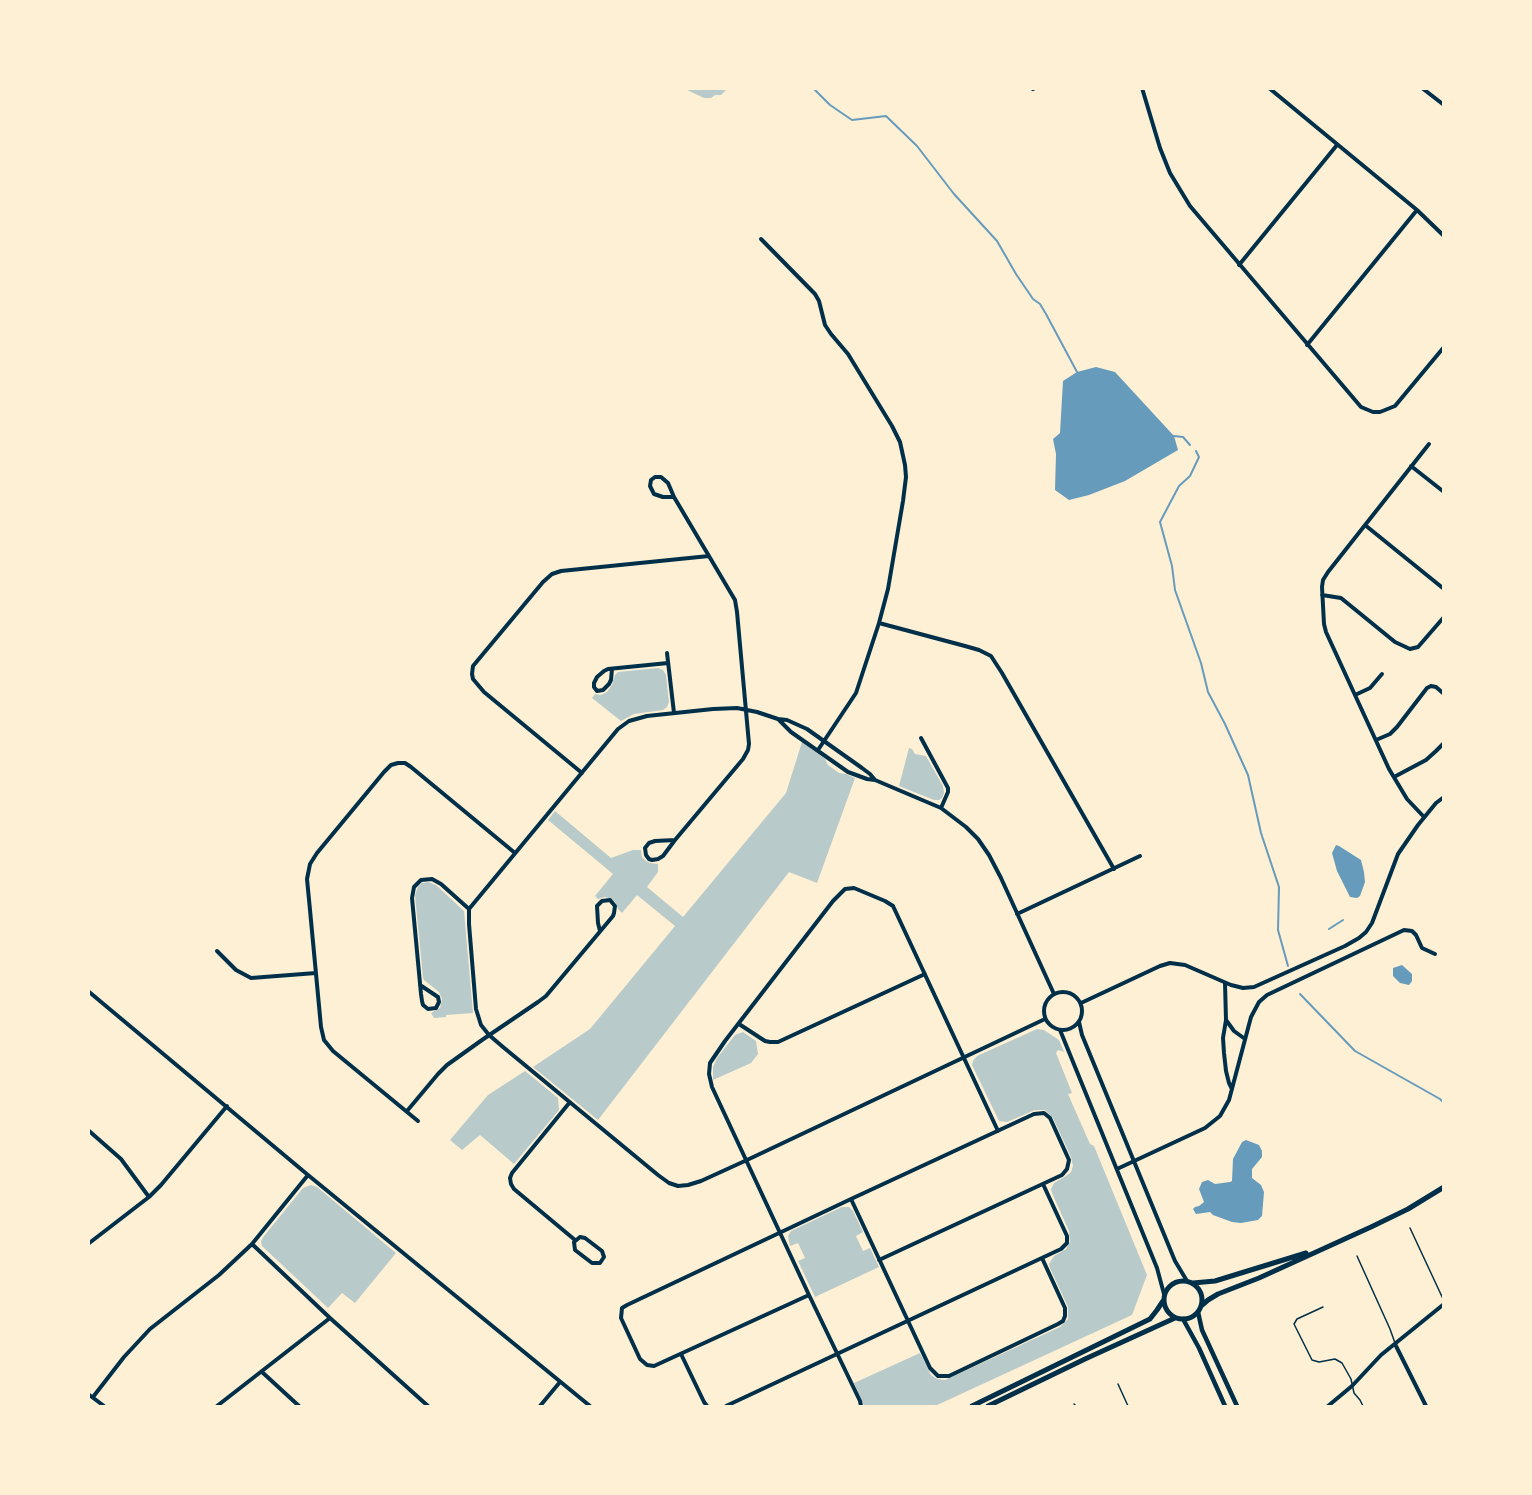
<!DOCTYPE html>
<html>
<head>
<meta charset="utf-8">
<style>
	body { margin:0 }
	#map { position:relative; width:1532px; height:1495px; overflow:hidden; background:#fdf0d5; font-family:Mulish,sans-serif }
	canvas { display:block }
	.frame { position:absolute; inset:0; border:90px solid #fdf0d5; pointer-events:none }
</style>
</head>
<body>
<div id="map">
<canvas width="1532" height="1495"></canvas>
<div class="frame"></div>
</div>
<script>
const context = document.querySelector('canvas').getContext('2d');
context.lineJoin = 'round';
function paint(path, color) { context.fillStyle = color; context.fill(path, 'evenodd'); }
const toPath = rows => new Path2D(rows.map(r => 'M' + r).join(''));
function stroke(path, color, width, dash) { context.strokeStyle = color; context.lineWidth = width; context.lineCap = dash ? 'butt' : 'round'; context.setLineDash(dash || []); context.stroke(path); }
const green = toPath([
	[685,89,738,89,733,90,726,90,721,95,715,95,711,98,704,98],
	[658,668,663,670,666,675,669,702,667,707,663,710,634,714,621,721,592,698,595,694,601,695,607,692,612,685,615,675,618,672],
	[802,742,825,759,828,765,839,773,846,774,855,778,817,883,789,872,598,1120,533,1067,590,1029,675,926,637,895,622,913,618,909,616,903,612,899,605,897,598,899,595,896,613,874,548,820,555,811,611,858,633,850,641,850,642,857,646,861,650,863,658,864,658,872,647,887,683,917,786,793],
	[909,748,912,749,915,754,926,756,943,786,944,793,942,798,939,800,934,800,899,786],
	[428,882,436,885,464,911,473,1013,446,1015,446,1017,434,1018,431,1013,440,1008,442,999,439,992,424,980,423,978,415,895,418,887,422,883],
	[1037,1029,1044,1030,1059,1040,1064,1052,1058,1050,1056,1053,1072,1093,1068,1094,1090,1144,1094,1146,1147,1275,1132,1315,935,1406,864,1406,854,1383,920,1353,931,1375,937,1379,945,1380,1060,1327,1068,1319,1068,1307,1050,1268,1049,1264,1054,1256,1066,1249,1070,1242,1069,1231,1052,1193,1051,1189,1054,1183,1066,1176,1071,1172,1073,1166,1071,1157,1053,1118,1045,1110,1035,1110,1007,1122,999,1121,972,1065,973,1061,977,1056],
	[743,1032,756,1041,758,1054,751,1063,713,1080,713,1067,717,1058,735,1035],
	[525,1071,558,1098,559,1110,514,1164,480,1135,462,1150,450,1140,488,1095],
	[311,1185,317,1187,396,1253,355,1303,342,1293,328,1308,262,1246,261,1241,264,1236,303,1188],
	[842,1207,849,1207,853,1211,863,1232,856,1236,863,1251,870,1248,879,1267,815,1297,798,1261,805,1258,798,1243,790,1246,788,1236,791,1231]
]);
const water = toPath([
	[1096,367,1115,372,1174,436,1178,450,1125,481,1089,495,1069,500,1055,490,1056,454,1053,439,1060,433,1063,381,1077,372],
	[1336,845,1339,846,1361,860,1364,872,1365,882,1360,896,1357,898,1350,897,1337,871,1332,853],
	[1402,965,1412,974,1412,981,1409,985,1400,983,1393,976,1393,968],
	[1246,1140,1259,1145,1262,1151,1262,1157,1252,1169,1252,1178,1261,1185,1264,1192,1262,1216,1258,1220,1241,1223,1232,1222,1213,1215,1210,1212,1196,1214,1193,1209,1195,1207,1199,1206,1204,1202,1199,1189,1202,1182,1208,1180,1215,1184,1230,1182,1232,1181,1233,1159,1242,1142]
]);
const stream = toPath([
	[813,88,830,105,852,120,886,116,917,146,954,194,997,241,1016,274,1033,299,1040,304,1046,314,1077,372],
	[1174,436,1183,437,1190,445],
	[1196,451,1199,457,1190,476,1179,486,1160,522,1172,566,1175,590,1201,663,1208,692,1225,724,1248,775,1261,833,1279,887,1278,930,1288,966],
	[1329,929,1343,920],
	[1300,994,1355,1051,1440,1099,1444,1103]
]);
const service = toPath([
	[1410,1228,1444,1301],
	[1357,1256,1390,1329,1395,1343],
	[1323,1307,1297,1319,1294,1324,1312,1360,1319,1362,1335,1359,1342,1363,1351,1379,1354,1393,1360,1400,1363,1406],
	[1118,1384,1128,1406],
	[1074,1404,1076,1406]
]);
const minor = toPath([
	[1142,88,1160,148,1170,173,1190,206,1361,407,1373,412,1380,412,1395,406,1444,347],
	[1269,88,1417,210,1444,236],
	[1422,88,1444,105],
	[1033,89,1035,88],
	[761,239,815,294,819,301,825,325,831,334,848,354,892,426,900,442,905,465,906,477,903,501,888,589,879,623,856,693,818,750],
	[1239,265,1337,145],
	[1307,345,1417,210],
	[1411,466,1444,492],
	[674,497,663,497,654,494,650,486,651,480,655,477,661,477,668,483,674,497,735,600,737,612,749,744,748,750,743,759,675,840,663,856,658,859,652,860,649,859,646,855,645,848,649,843,655,841,675,840],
	[1365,525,1444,589],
	[1322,595,1341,598,1395,642,1410,649,1418,647,1444,617],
	[879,623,965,646,979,650,991,656,1002,673,1114,869],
	[667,653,674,713],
	[612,669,611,680,609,684,603,690,597,691,594,687,594,683,597,677,604,671,608,669,668,663],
	[1355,695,1370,688,1382,674],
	[779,720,791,732,848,772,867,779,875,780,941,808,966,827,978,839,989,855,1001,878,1054,994],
	[921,738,948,788,948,792,941,808],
	[1376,740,1390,734,1397,727,1427,688,1431,686,1436,687,1444,694],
	[582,773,484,692,473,679,472,674,473,666,543,582,552,574,561,571,709,556],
	[1394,777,1426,760,1436,751,1444,743],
	[875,780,870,774,862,768,807,729,787,720,778,719,757,712,737,708,713,709,647,716,629,721,618,729,469,909,469,924,476,1009,481,1025,489,1035,503,1047,658,1175,669,1183,678,1186,688,1185,701,1181,747,1160,1045,1019],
	[1424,817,1407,799,1389,769,1326,632,1324,624,1322,587,1323,580,1328,572,1429,444],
	[1017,914,1140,856],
	[217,951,236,970,251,978,316,973],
	[1225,983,1226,1020,1234,1031,1245,1039],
	[420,985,438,997,439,1002,436,1008,428,1009,423,1005,422,1001,421,994,412,898,414,887,421,880,432,879,441,884,469,909],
	[88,991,308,1175,590,1406],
	'1044 1011a19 19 0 1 1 38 0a19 19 0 1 1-38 0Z',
	[1081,1003,1160,966,1170,963,1185,965,1231,985,1243,988,1254,987,1345,946,1359,938,1366,932,1372,923,1398,854,1418,825,1436,803,1444,797],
	[1226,1020,1223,1038,1224,1053,1226,1071,1229,1083,1232,1089],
	[1079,1022,1082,1035,1175,1261,1187,1281],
	[739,1024,765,1041,770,1042,778,1042,925,974],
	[1060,1030,1157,1268,1164,1294],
	[570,1102,512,1173,510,1178,511,1184,514,1189,575,1240],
	[407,1111,438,1074,447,1065,482,1040,538,1002,546,996,613,916,614,913,615,906,610,900,602,901,597,906,598,923,600,931],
	[418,1121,333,1051,324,1040,321,1027,310,910,307,879,310,864,317,853,384,772,391,765,398,763,405,763,411,767,515,853],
	[88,1130,121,1159,149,1197],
	[1117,1169,1205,1128,1220,1116,1229,1100,1251,1017,1259,1002,1267,995,1404,930,1412,931,1416,935,1422,948,1435,954],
	[851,1199,930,1368,938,1376,949,1376,1058,1324,1063,1321,1065,1316,1065,1308,1042,1258],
	[580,1237,585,1238,602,1251,604,1257,600,1263,592,1263,575,1250,574,1242,580,1237],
	[88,1244,149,1197,161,1185,227,1106],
	[252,1244,330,1318,428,1406],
	[809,1295,654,1366,647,1365,640,1359,621,1318,622,1308,627,1305,851,1199,1034,1114,1044,1113,1050,1118,1069,1160,1067,1169,1062,1175,879,1260],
	[1395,1344,1426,1406],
	[681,1354,704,1402,707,1406],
	[262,1372,299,1406],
	[88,1394,104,1406],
	[93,1397,124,1357,150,1329,219,1275,252,1244,308,1175],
	[217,1406,330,1318],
	[540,1406,560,1382],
	[726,1406,1061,1249,1067,1243,1067,1236,1043,1184],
	[861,1406,860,1401,809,1295,712,1087,709,1074,710,1063,725,1041,833,901,845,889,854,888,885,901,893,906,998,1131],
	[1328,1406,1352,1386,1381,1355,1444,1304]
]);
const tertiary = toPath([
	[1198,1312,1202,1330,1237,1406],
	[1183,1319,1199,1348,1225,1406]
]);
const secondary = toPath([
	'1164 1300a19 19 0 1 1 38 0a19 19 0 1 1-38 0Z',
	[1193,1283,1215,1281,1306,1253],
	[1201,1306,1208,1300,1218,1294,1259,1278,1371,1227,1408,1209,1444,1187],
	[972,1406,1150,1319,1157,1310,1163,1301],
	[988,1406,1085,1359,1175,1318]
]);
paint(green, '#b9caca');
paint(water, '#669bbc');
stroke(stream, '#669bbc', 2);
stroke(service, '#003049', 1.5);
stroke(minor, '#003049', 4);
stroke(tertiary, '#003049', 4.5);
stroke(secondary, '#003049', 5);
</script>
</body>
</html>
